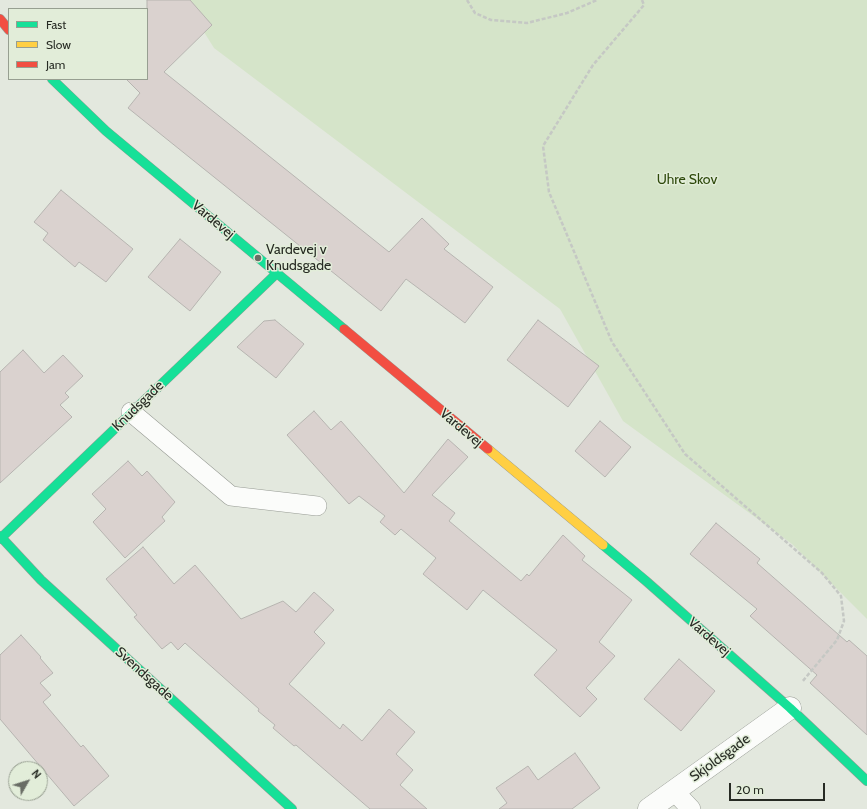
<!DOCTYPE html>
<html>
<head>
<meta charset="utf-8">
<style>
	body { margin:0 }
	#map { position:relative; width:867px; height:809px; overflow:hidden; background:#e3e8de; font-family:Cabin,sans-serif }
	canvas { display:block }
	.legend { position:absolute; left:8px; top:8px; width:140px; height:72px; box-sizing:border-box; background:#e2edd9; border:1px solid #979f91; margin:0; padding:5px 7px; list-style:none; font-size:12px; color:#272b24 }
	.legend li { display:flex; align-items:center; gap:8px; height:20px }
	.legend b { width:20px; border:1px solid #979f91 }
	.north { position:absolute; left:8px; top:761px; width:40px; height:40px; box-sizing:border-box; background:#e2edd9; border:1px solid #979f91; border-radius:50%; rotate:51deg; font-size:11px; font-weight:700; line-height:16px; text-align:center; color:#272b24 }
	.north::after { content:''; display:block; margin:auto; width:14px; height:18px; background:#696d65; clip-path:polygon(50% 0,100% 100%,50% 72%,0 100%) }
	.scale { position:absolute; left:729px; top:783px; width:96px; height:18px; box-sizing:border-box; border:2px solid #272b24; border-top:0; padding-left:5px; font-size:12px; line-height:14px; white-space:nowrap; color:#272b24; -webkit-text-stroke:3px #e2edd9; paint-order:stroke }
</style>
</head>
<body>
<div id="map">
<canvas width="867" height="809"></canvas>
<ul class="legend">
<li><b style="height:5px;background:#16e098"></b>Fast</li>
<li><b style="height:5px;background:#ffcf43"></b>Slow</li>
<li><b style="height:5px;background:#f24e42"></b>Jam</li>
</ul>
<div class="north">N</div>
<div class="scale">20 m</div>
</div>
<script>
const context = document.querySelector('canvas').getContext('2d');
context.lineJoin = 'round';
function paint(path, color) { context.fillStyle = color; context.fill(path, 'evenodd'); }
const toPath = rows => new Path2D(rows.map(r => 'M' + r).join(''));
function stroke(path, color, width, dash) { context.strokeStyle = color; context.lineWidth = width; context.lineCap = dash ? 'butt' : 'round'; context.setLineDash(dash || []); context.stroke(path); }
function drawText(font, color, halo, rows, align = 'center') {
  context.font = font + ' Cabin,sans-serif'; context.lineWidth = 3; context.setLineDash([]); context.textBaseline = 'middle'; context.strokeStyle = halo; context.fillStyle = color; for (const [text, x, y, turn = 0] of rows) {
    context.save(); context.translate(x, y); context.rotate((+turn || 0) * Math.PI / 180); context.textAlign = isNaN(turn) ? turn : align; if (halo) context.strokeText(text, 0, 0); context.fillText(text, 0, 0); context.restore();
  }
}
const green = toPath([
	[184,0,867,0,867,619,792,544,623,421,560,309,214,48]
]);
const building = toPath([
	[147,0,190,0,212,25,164,72,389,252,422,218,449,244,444,249,493,287,465,323,406,279,381,311,128,108,140,93,126,79,147,79,147,0],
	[61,190,133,249,106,282,79,262,75,267,43,240,48,233,34,222,61,190],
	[180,239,221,272,190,311,148,277,180,239],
	[275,320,304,344,276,378,237,347,264,321,275,320],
	[538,320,599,366,568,407,507,360,538,320],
	[23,350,44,373,63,355,83,376,65,393,69,397,60,405,72,417,0,483,0,372,23,350],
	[314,411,331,430,341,421,404,493,448,439,468,457,432,495,455,513,449,521,521,581,527,574,529,576,563,535,585,556,582,560,632,600,599,642,615,656,586,688,597,699,580,717,534,675,557,650,483,590,467,610,423,574,436,558,401,529,395,535,380,522,385,516,359,496,349,504,287,435,314,411],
	[600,421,631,447,605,477,575,451,600,421],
	[128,461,142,476,147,471,175,502,162,517,165,521,125,558,93,522,106,509,92,494,128,461],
	[716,523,760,559,757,563,847,642,849,640,867,656,867,735,810,683,817,675,750,616,757,609,690,554,716,523],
	[143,547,174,584,195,565,241,619,283,601,296,612,314,592,334,610,314,632,325,643,289,684,340,729,343,724,362,741,389,709,415,732,396,754,413,770,400,785,427,809,370,809,296,745,294,746,273,728,275,725,258,711,259,709,185,643,178,650,171,642,162,649,134,617,137,615,106,579,143,547],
	[21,635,41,657,40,658,53,673,40,683,51,695,43,702,81,747,83,745,109,776,74,806,0,719,0,655,21,635],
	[679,659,715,691,681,731,644,699,679,659],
	[575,753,600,788,572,809,499,809,507,803,496,788,528,766,538,780,575,753]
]);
const path = toPath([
	[467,0,475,13,491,20,527,23,567,13,597,0],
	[642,0,644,5,593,65,543,146,549,192,612,342,685,454,822,573,841,596,844,621,837,640,802,682]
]);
const lane = toPath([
	[131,412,231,496,317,506],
	[674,791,691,809]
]);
const street = toPath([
	[649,809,790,708]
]);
const fast = toPath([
	[52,79,106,131,344,329],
	[0,536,41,580,292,809],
	[0,539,276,274],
	[603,545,646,581,790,708,867,781]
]);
const slow = toPath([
	[488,449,603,545]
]);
const jam = toPath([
	[0,19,9,30],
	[344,329,488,449]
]);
const markers = [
	[258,258,4,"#696d65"]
];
const parkNames = [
	["Uhre Skov",687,180]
];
const streetNames = [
	["Vardevej",213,220,40],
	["Knudsgade",138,406,-44],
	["Vardevej",461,428,40],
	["Vardevej",709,637,41],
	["Svendsgade",144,674,42],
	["Skjoldsgade",720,758,-36]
];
const poiNames = [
	["Vardevej v",266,250],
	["Knudsgade",266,266]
];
paint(green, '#d5e4c9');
paint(building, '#dad2cf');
stroke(building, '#b6b4b0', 1);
stroke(lane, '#979b94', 20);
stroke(street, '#979b94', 23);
stroke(fast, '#979b94', 10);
stroke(slow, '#979b94', 10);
stroke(jam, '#979b94', 10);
stroke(path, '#c5c8c4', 2.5, [4, 2]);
stroke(lane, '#fbfcfa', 19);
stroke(street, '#fbfcfa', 22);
stroke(fast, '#16e098', 9);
stroke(slow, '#ffcf43', 9);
stroke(jam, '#f24e42', 9);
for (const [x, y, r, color] of markers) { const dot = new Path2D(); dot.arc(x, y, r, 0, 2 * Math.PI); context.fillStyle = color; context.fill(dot); stroke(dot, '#e2edd9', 1.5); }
drawText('14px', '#2e490b', '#e2edd9', parkNames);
drawText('14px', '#272b24', '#e2edd9', streetNames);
drawText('14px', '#272b24', '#e2edd9', poiNames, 'left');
</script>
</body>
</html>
